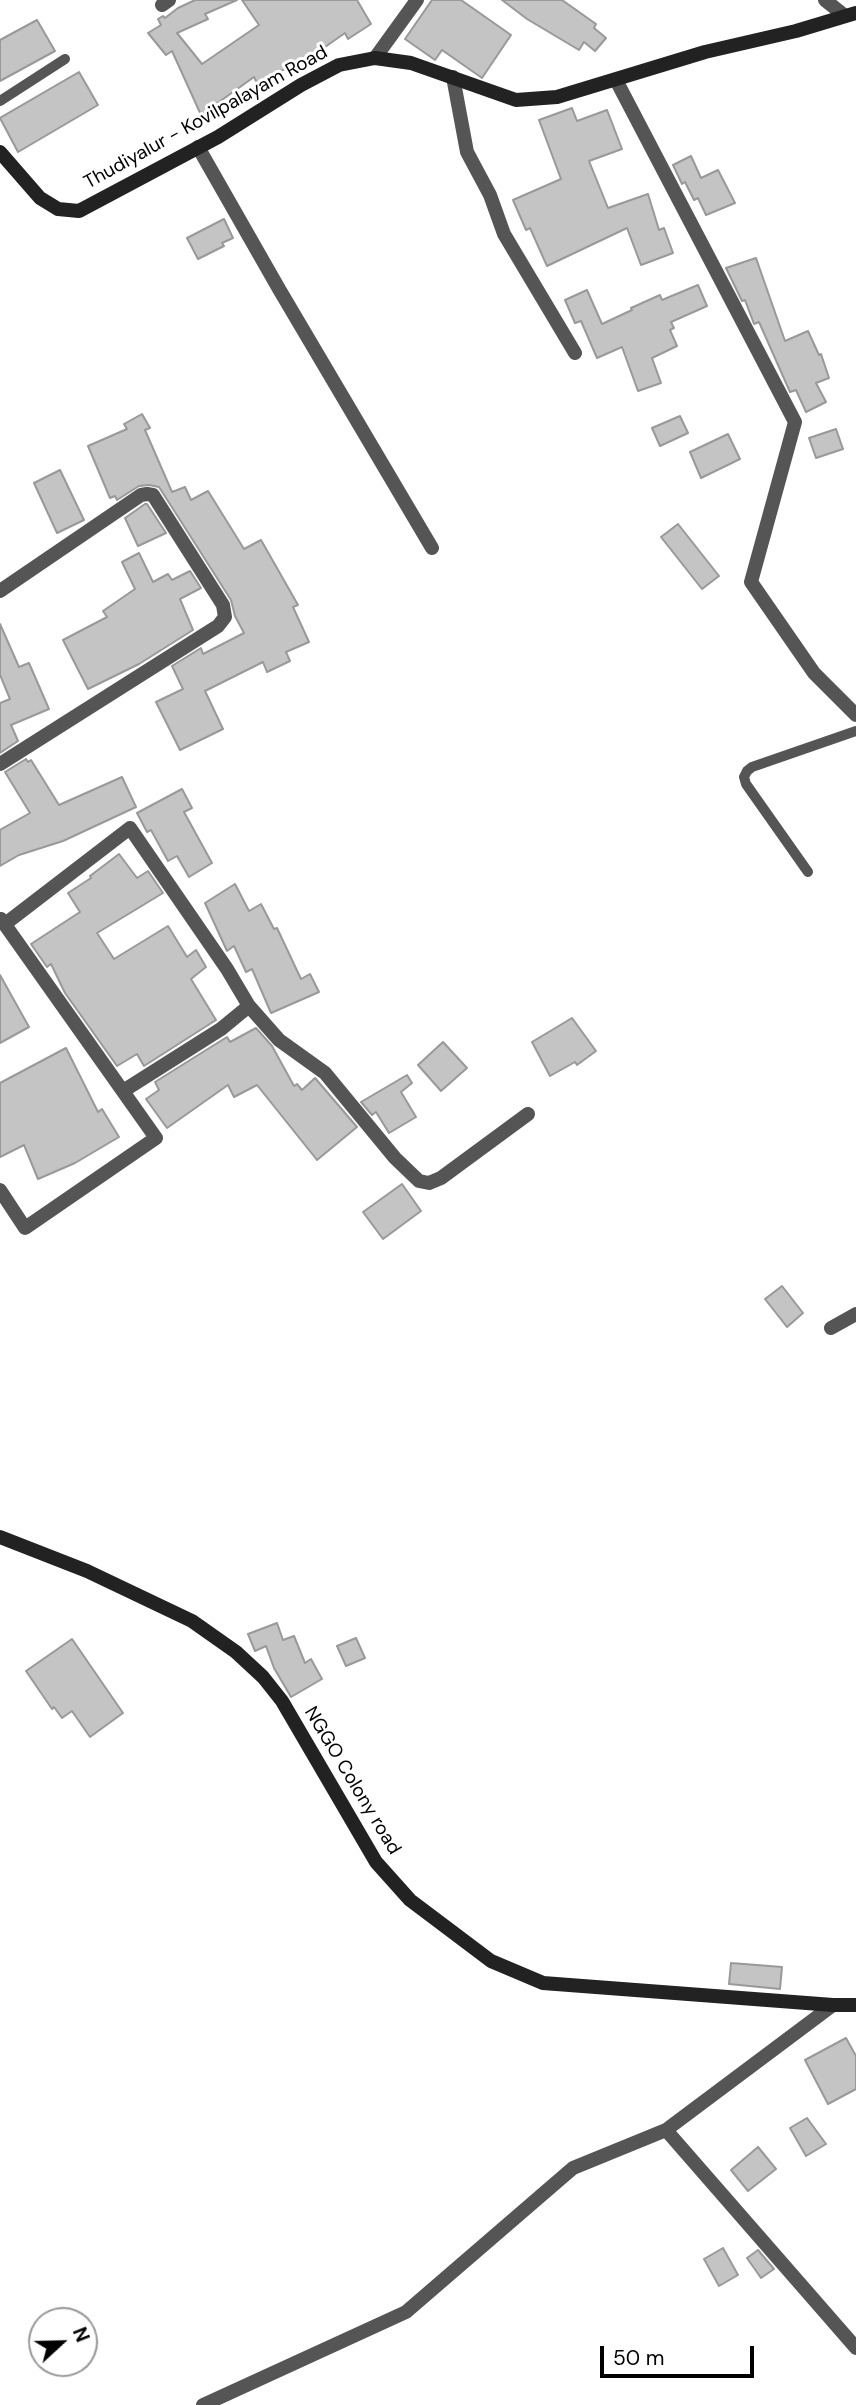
<!DOCTYPE html>
<html>
<head>
<meta charset="utf-8">
<style>
	body { margin:0 }
	#map { position:relative; width:856px; height:2405px; overflow:hidden; background:#fff; font-family:"DM Sans",sans-serif }
	canvas { display:block }
	.north { position:absolute; left:28px; top:2307px; width:70px; height:70px; box-sizing:border-box; background:#fff; border:2px solid #999; border-radius:50%; rotate:68deg; font-size:19px; font-weight:700; line-height:28px; text-align:center; color:#000 }
	.north::after { content:''; display:block; margin:auto; width:24px; height:32px; background:#000; clip-path:polygon(50% 0,100% 100%,50% 72%,0 100%) }
	.scale { position:absolute; left:600px; top:2346px; width:154px; height:32px; box-sizing:border-box; border:4px solid #000; border-top:0; padding-left:9px; font-size:21px; line-height:24px; white-space:nowrap; color:#000; -webkit-text-stroke:5px #fff; paint-order:stroke }
</style>
</head>
<body>
<div id="map">
<canvas width="856" height="2405"></canvas>
<div class="north">N</div>
<div class="scale">50 m</div>
</div>
<script>
const context = document.querySelector('canvas').getContext('2d');
context.lineJoin = 'round';
function paint(path, color) { context.fillStyle = color; context.fill(path, 'evenodd'); }
const toPath = rows => new Path2D(rows.map(r => 'M' + r).join(''));
function stroke(path, color, width, dash) { context.strokeStyle = color; context.lineWidth = width; context.lineCap = dash ? 'butt' : 'round'; context.setLineDash(dash || []); context.stroke(path); }
function drawText(font, color, halo, rows, align = 'center') {
  context.font = font + ' "DM Sans",sans-serif'; context.lineWidth = 6; context.setLineDash([]); context.textBaseline = 'middle'; context.strokeStyle = halo; context.fillStyle = color; for (const [text, x, y, turn = 0] of rows) {
    context.save(); context.translate(x, y); context.rotate((+turn || 0) * Math.PI / 180); context.textAlign = isNaN(turn) ? turn : align; if (halo) context.strokeText(text, 0, 0); context.fillText(text, 0, 0); context.restore();
  }
}
const building = toPath([
	[195,0,237,0,205,14,208,19,177,33,202,64,259,25,242,0,357,0,371,24,348,39,345,33,295,68,293,65,257,83,254,77,201,115,172,51,166,55,148,33,161,25,158,19,163,16,165,18,178,8,195,0],
	[432,0,461,0,511,35,482,78,442,50,435,60,405,39,432,0],
	[502,0,562,0,596,24,594,28,606,38,595,51,584,42,579,50,527,19,502,0],
	[37,20,55,51,0,81,0,40,37,20],
	[79,72,98,105,18,152,0,118,79,72],
	[572,108,577,121,607,110,622,149,589,161,608,208,648,194,659,230,664,228,673,253,641,265,627,228,547,266,530,228,526,230,513,200,561,179,539,120,572,108],
	[691,156,701,178,718,170,735,203,706,215,698,198,694,200,685,182,682,184,673,165,691,156],
	[224,219,233,238,222,243,224,246,198,259,187,238,224,219],
	[756,258,785,341,808,331,819,355,821,354,829,378,816,383,826,402,806,412,796,390,790,392,759,322,754,324,745,300,742,301,726,268,756,258],
	[698,285,707,306,671,322,674,328,670,330,677,346,652,358,661,383,638,391,622,347,597,358,581,321,575,323,565,300,587,290,602,324,632,310,631,308,660,295,662,300,698,285],
	[142,414,150,428,145,430,172,492,185,487,191,500,208,491,244,549,261,540,298,605,293,607,309,642,286,652,290,661,267,672,263,662,205,691,223,729,180,750,156,702,183,689,172,666,201,648,203,654,244,633,235,616,231,600,159,487,149,485,139,486,117,500,115,496,110,498,88,446,127,429,124,424,142,414],
	[680,416,688,433,660,446,652,428,680,416],
	[836,429,843,449,816,458,809,438,836,429],
	[728,434,740,459,701,478,690,452,728,434],
	[60,470,84,520,57,533,34,483,60,470],
	[145,504,147,504,166,533,138,546,125,518,145,504],
	[678,524,719,576,702,589,661,537,678,524],
	[139,553,153,582,168,574,172,580,190,571,201,588,180,599,193,630,139,664,88,689,63,640,107,617,103,611,135,589,122,562,139,553],
	[0,624,19,667,29,663,49,709,11,725,18,741,0,753,0,703,10,699,0,675,0,624],
	[26,759,28,762,31,760,59,805,122,777,136,807,63,841,19,855,0,866,0,830,30,813,5,772,26,759],
	[182,789,192,808,184,812,212,863,189,877,177,856,168,861,151,830,147,832,137,813,182,789],
	[119,854,137,878,148,871,163,893,97,933,114,959,168,926,187,957,196,950,206,967,191,979,216,1020,144,1066,137,1054,117,1066,65,993,51,964,47,967,31,944,80,912,68,893,91,878,90,876,119,854],
	[235,884,249,911,261,904,274,929,277,928,301,979,310,974,319,992,271,1013,252,969,246,972,234,946,227,951,205,903,235,884],
	[0,975,29,1027,0,1043,0,975],
	[572,1018,596,1051,577,1065,575,1062,550,1076,532,1042,572,1018],
	[256,1028,272,1046,294,1086,297,1084,302,1090,315,1078,357,1127,317,1160,257,1085,234,1097,228,1085,167,1128,146,1099,159,1090,155,1082,227,1037,230,1042,256,1028],
	[443,1042,467,1068,441,1091,418,1065,443,1042],
	[66,1048,98,1112,102,1109,119,1137,75,1163,38,1179,24,1145,0,1157,0,1083,66,1048],
	[407,1075,412,1083,401,1092,416,1117,389,1133,376,1112,372,1115,361,1102,407,1075],
	[402,1184,421,1211,383,1239,363,1212,402,1184],
	[782,1286,803,1313,787,1327,765,1299,782,1286],
	[277,1623,283,1640,294,1636,305,1663,311,1659,322,1679,291,1697,274,1668,266,1646,255,1651,248,1634,277,1623],
	[356,1638,365,1658,346,1666,337,1646,356,1638],
	[72,1639,123,1713,90,1737,72,1711,62,1718,54,1707,52,1709,26,1671,72,1639],
	[731,1963,782,1967,780,1989,729,1984,731,1963],
	[846,2038,856,2056,856,2089,828,2104,805,2060,846,2038],
	[807,2118,826,2144,806,2156,790,2128,807,2118],
	[758,2147,776,2169,748,2191,731,2170,758,2147],
	[723,2248,738,2275,719,2286,704,2259,723,2248],
	[758,2250,774,2269,761,2278,747,2258,758,2250]
]);
const lane = toPath([
	[0,101,65,59],
	[808,872,746,784,744,777,747,771,752,767,856,731]
]);
const street = toPath([
	[825,0,845,16],
	[162,5,169,0],
	[375,58,417,0],
	[453,77,467,152,490,195,504,234,575,353],
	[616,80,795,422,751,582,814,673,856,715],
	[198,147,279,289,432,548],
	[0,591,141,495,147,494,153,495,223,605,225,617,218,626,0,764],
	[5,924,130,828,227,969,249,1006,279,1040,325,1073,395,1158,419,1181,429,1183,441,1178,528,1114],
	[123,1091,221,1029,249,1006],
	[0,1190,25,1228,156,1138,1,919],
	[831,1328,856,1314],
	[666,2130,856,2348],
	[203,2405,406,2312,573,2168,666,2130,833,2005]
]);
const secondary = toPath([
	[0,152,40,198,58,209,79,211,218,137,301,85,339,65,375,58,411,63,516,100,557,97,705,52,796,31,856,13],
	[0,1537,87,1571,192,1621,236,1652,263,1677,282,1701,376,1862,410,1900,491,1961,543,1983,833,2005,856,2005]
]);
const streetNames = [
	["Thudiyalur - Kovilpalayam Road",206,118,-29],
	["NGGO Colony road",352,1781,59]
];
paint(building, '#c4c4c4');
stroke(building, '#999', 2);
stroke(lane, '#555', 10);
stroke(street, '#555', 14);
stroke(secondary, '#222', 14);
drawText('19px', '#000', '#fff', streetNames);
</script>
</body>
</html>
